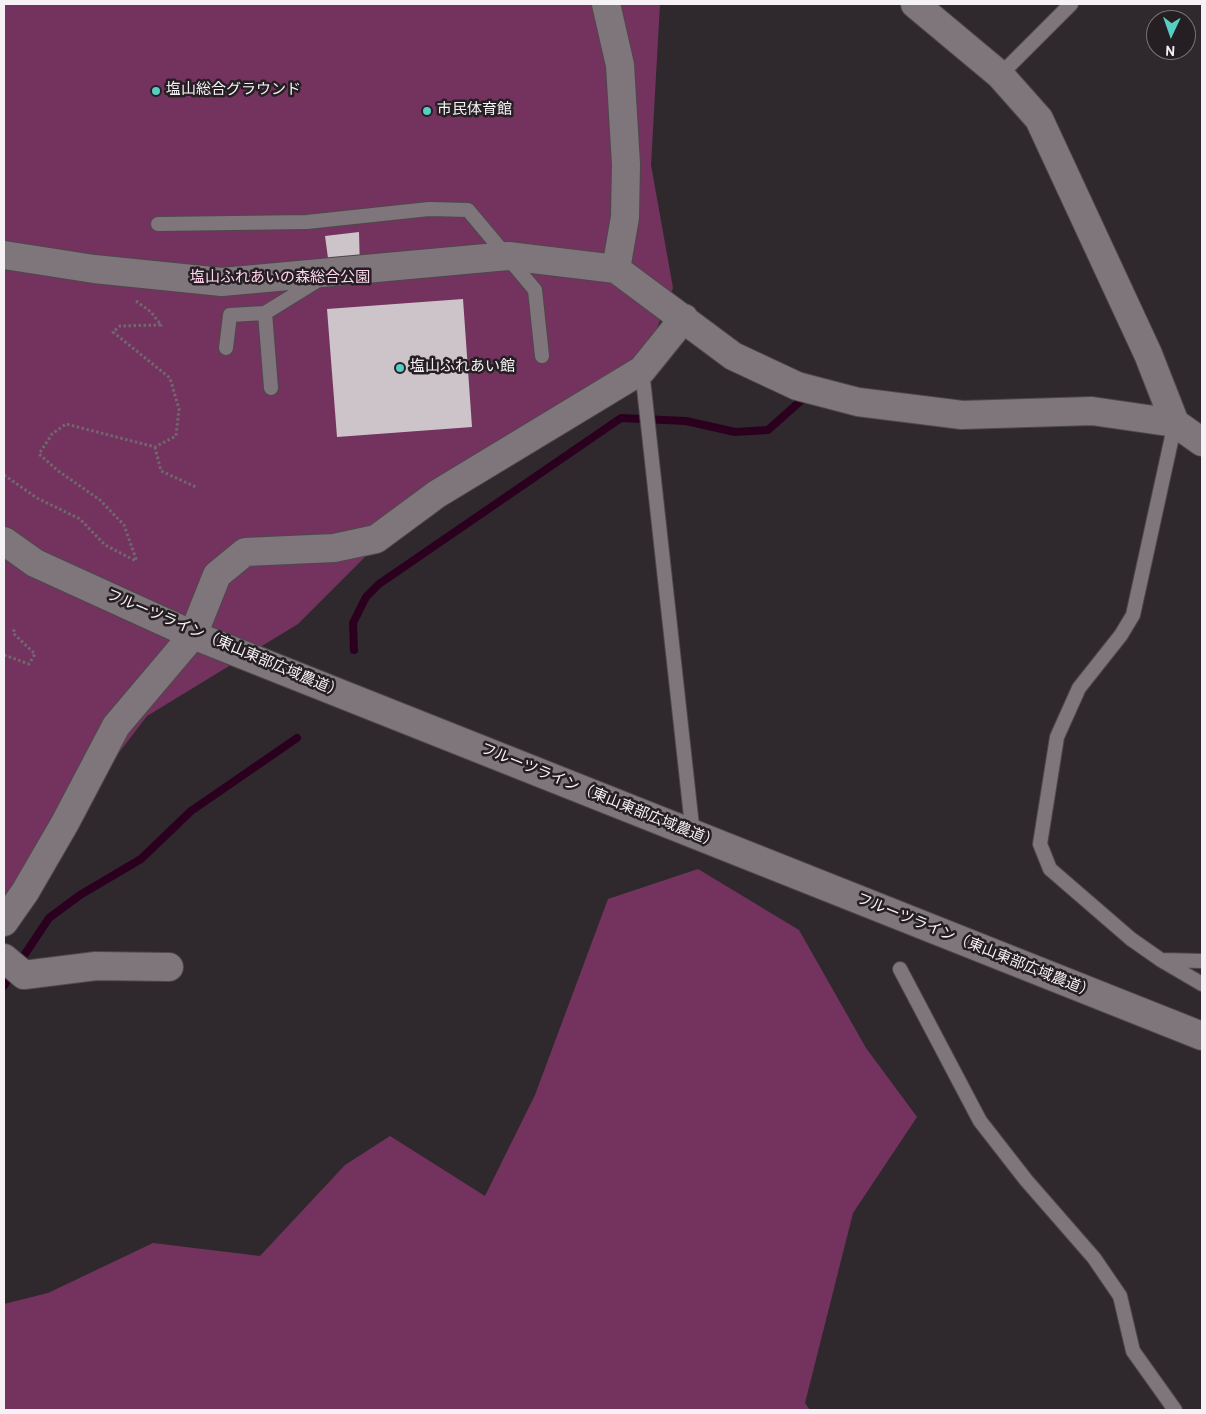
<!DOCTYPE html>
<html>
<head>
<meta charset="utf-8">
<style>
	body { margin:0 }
	#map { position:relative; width:1206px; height:1414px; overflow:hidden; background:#2f292d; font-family:Overpass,sans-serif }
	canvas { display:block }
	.frame { position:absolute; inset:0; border:5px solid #f6f1f4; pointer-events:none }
	.north { position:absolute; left:1146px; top:10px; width:50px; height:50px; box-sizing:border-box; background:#251f23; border:1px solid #797377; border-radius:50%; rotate:183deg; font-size:14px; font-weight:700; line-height:20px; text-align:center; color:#f6f1f4 }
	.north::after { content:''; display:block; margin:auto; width:18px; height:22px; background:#56cec3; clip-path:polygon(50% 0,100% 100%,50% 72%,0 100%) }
</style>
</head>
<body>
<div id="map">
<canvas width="1206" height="1414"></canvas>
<div class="frame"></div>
<div class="north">N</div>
</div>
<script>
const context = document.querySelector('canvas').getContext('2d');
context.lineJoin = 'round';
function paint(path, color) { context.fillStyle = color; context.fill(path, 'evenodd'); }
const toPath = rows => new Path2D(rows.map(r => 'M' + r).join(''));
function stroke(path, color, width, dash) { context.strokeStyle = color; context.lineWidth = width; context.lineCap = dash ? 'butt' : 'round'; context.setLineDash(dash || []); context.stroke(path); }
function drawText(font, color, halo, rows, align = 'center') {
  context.font = font + ' Overpass,"Noto Sans JP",sans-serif'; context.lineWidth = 5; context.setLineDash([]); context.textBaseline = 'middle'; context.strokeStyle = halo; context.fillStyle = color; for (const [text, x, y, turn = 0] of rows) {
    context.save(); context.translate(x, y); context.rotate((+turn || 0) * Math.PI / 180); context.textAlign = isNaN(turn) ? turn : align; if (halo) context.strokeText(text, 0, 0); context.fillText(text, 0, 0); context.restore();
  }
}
const green = toPath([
	[4,4,660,4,651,165,673,288,641,368,377,545,298,624,147,716,4,903],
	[698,869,799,930,866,1048,917,1117,853,1213,805,1403,810,1410,4,1410,4,1304,48,1293,153,1243,260,1256,345,1165,390,1136,485,1196,535,1095,608,899]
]);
const stream = toPath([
	[354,650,353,623,366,597,379,584,621,418,686,421,735,432,768,430,805,397],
	[19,963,49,918,80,895,141,859,191,811,297,738],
	[4,986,12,973]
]);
const building = toPath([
	[359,232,360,271,330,273,325,236],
	[463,299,472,427,337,437,327,309]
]);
const path = toPath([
	[136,301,151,312,161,325,120,326,113,332,170,378,179,409,176,436,155,447,66,424,52,434,39,454,57,470,100,500,124,525,137,562],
	[155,447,161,471,196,487],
	[4,475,37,498,80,519,105,545,136,561],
	[4,655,29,664,35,654,13,633,15,628]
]);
const lane = toPath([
	[1000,75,1071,4],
	[158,224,307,222,429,209,468,210,535,290,542,356],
	[226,348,230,315,265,313],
	[642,370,693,835],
	[271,388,265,313,320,279],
	[1175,423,1133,615,1121,635,1079,688,1057,737,1040,844,1050,869,1131,939,1161,960,1202,984],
	[1163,960,1202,961],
	[900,969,980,1121,1026,1180,1094,1258,1120,1296,1133,1351,1175,1410]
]);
const street = toPath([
	[606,4,620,65,626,164,625,217,616,269],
	[915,4,1000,75,1039,119,1148,354,1175,423],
	[4,255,94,269,222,282,508,256,616,269,733,356,797,386,858,402,962,415,1092,411,1175,423,1202,442],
	[4,922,25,892,65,823,116,726,193,635,217,575,245,552,334,548,376,539,437,494,642,370,684,318],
	[4,958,24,975,96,966,169,967]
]);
const secondary = toPath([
	[4,541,35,563,193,635,1202,1036]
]);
const markers = [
	[156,91,5,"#56cec3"],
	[427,111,5,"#56cec3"],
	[400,368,5,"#56cec3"]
];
const poiNames = [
	["塩山総合グラウンド",166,91],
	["市民体育館",437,111],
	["塩山ふれあい館",410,368]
];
const parkNames = [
	["塩山ふれあいの森総合公園",280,279]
];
const streetNames = [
	["フルーツライン（東山東部広域農道）",224,645,23],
	["フルーツライン（東山東部広域農道）",599,797,22],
	["フルーツライン（東山東部広域農道）",975,947,22]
];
paint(green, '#74335e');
stroke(stream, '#2b001e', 8);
paint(building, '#cdc4c9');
stroke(lane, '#4d484b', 16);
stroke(street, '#4d484b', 30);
stroke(secondary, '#4d484b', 30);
stroke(path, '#6f696d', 3, [2.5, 2.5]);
stroke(lane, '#7e767b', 14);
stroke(street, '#7e767b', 28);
stroke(secondary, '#7e767b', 28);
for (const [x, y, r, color] of markers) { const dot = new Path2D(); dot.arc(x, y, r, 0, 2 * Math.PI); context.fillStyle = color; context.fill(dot); stroke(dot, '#251f23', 2); }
drawText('15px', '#f6f1f4', '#251f23', poiNames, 'left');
drawText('15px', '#ffd4ee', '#251f23', parkNames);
drawText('15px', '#f6f1f4', '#251f23', streetNames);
</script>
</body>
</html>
